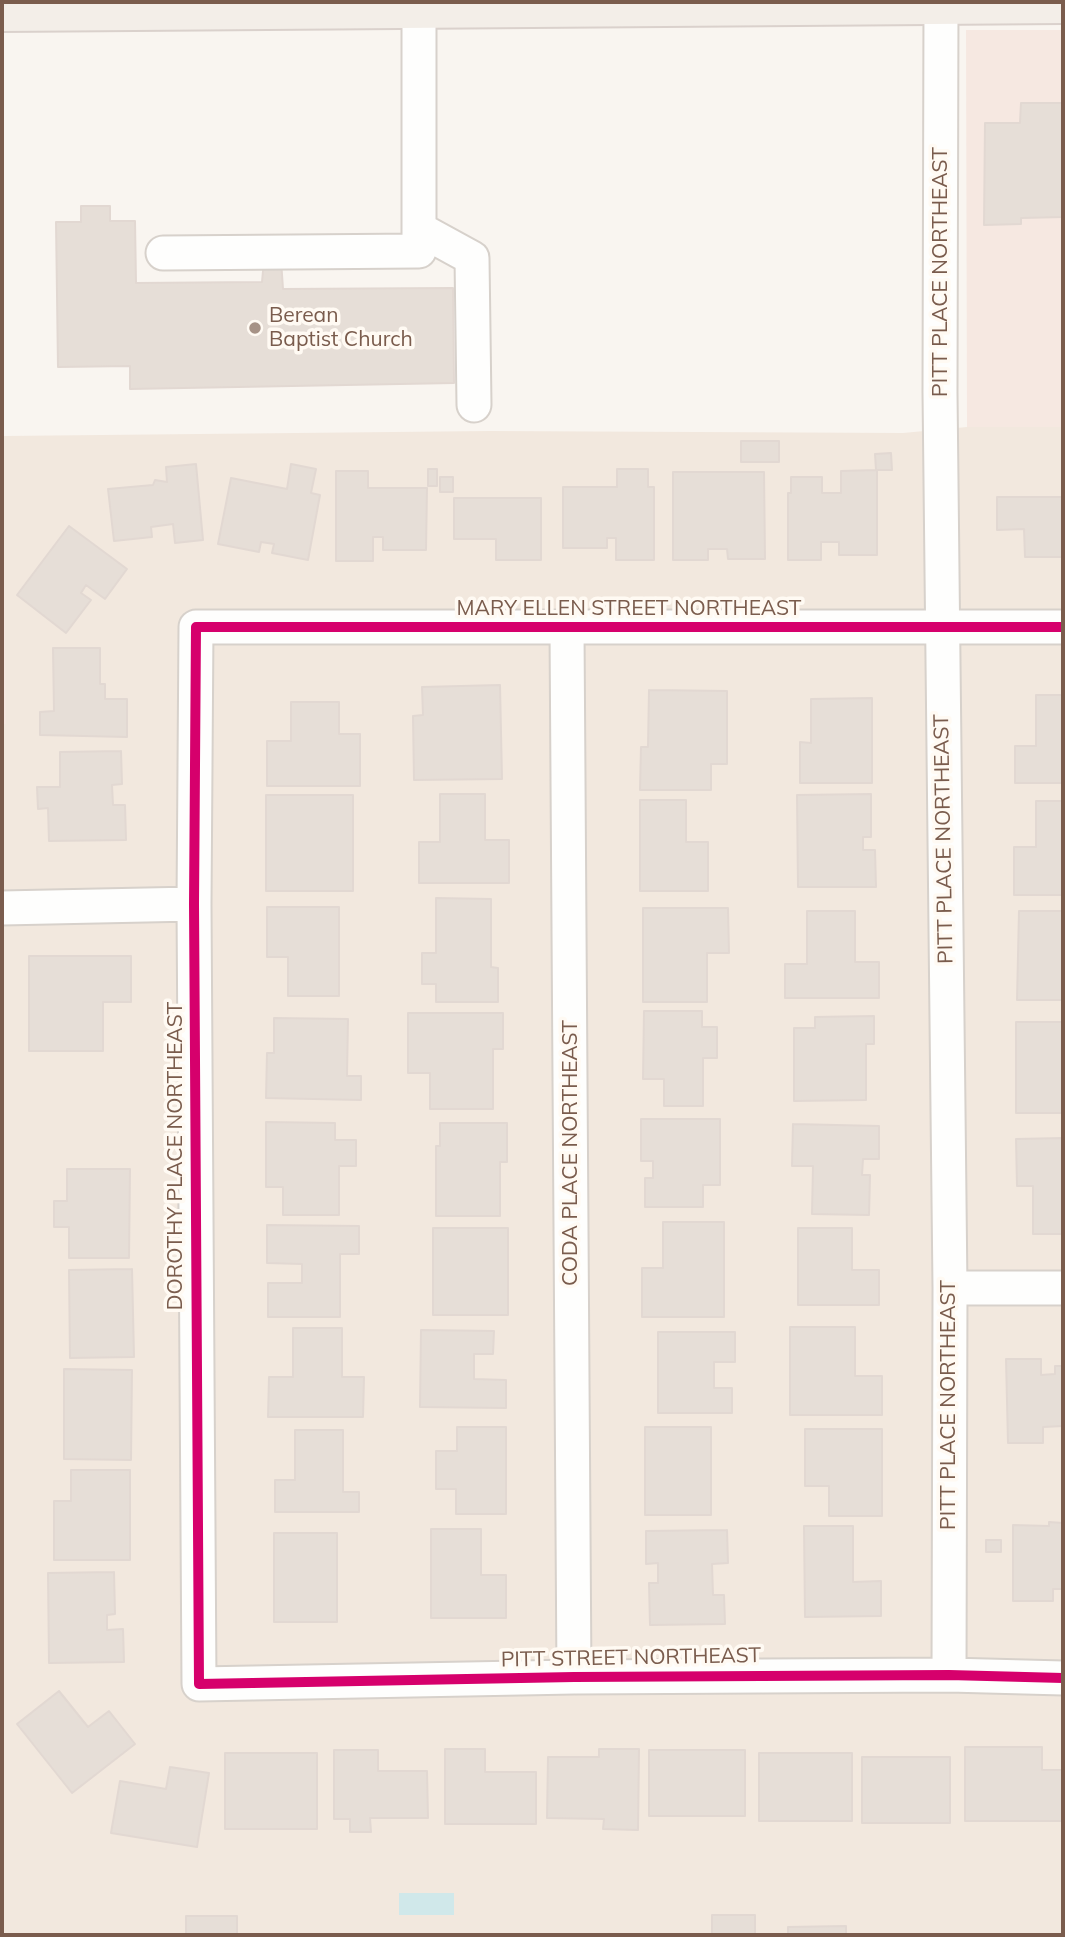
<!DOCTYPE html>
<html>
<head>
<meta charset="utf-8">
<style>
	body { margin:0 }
	#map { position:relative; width:1065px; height:1937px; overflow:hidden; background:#f9f5f0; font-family:Mulish,sans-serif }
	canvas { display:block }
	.frame { position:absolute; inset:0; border:4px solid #7a5c4d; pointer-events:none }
</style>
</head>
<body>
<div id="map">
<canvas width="1065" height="1937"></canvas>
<div class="frame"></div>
</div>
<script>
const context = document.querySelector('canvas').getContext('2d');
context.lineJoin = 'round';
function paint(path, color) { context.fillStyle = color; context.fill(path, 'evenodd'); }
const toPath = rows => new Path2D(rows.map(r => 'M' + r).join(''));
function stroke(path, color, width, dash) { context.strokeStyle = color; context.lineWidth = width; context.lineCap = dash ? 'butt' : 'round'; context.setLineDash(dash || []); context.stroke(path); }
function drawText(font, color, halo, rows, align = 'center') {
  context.font = font + ' Mulish,sans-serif'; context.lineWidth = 7; context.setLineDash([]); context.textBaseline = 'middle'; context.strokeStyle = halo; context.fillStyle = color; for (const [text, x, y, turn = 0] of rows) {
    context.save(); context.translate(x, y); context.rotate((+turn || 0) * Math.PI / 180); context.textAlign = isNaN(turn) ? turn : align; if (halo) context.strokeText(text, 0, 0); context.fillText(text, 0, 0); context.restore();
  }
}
const residential = toPath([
	[967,427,1063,427,1063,1935,2,1935,4,436,490,431,903,433]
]);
const commercial = toPath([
	[966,30,1063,30,1063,427,967,427],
	[2,366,6,724,2,724]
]);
const water = toPath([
	[399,1893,454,1893,454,1915,399,1915]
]);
const building = toPath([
	[1021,103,1063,103,1063,217,1021,218,1021,224,984,225,985,123,1020,123,1021,103],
	[81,206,110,206,110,221,135,221,136,283,262,282,264,260,281,260,283,289,453,288,454,383,130,389,130,366,58,367,56,222,81,222,81,206],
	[741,441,779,441,779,462,741,462,741,441],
	[891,453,892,470,876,470,875,454,891,453],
	[196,464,203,540,175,543,173,524,151,527,152,537,114,541,108,489,153,485,155,480,167,482,166,467,196,464],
	[291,464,316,469,311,493,320,495,308,560,272,553,274,544,261,542,259,552,218,544,231,478,287,489,291,464],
	[428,469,437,469,437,486,428,486,428,469],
	[617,469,648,469,648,487,654,487,654,560,616,560,616,538,607,538,607,548,563,548,563,487,617,487,617,469],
	[877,470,877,555,839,555,839,542,821,542,821,560,788,560,788,493,791,493,791,477,822,477,822,493,841,493,841,471,877,470],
	[336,471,368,471,368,488,427,488,426,550,383,550,383,537,373,537,373,561,336,561,336,471],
	[673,472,764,472,765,559,728,559,727,549,708,549,708,560,673,560,673,472],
	[440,477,453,477,453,492,440,492,440,477],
	[997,497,1063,497,1063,557,1025,557,1024,529,997,530,997,497],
	[454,498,541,498,541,560,496,560,496,539,454,539,454,498],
	[69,526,127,569,105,599,86,585,81,593,91,600,66,633,17,595,69,526],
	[53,648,100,648,100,684,105,684,105,699,127,699,127,737,40,735,40,712,54,711,53,648],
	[500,685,502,779,414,780,413,716,423,715,422,687,500,685],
	[649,690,727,691,727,764,711,764,711,790,640,790,641,747,648,747,649,690],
	[1036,695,1063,695,1063,783,1015,783,1015,746,1036,746,1036,695],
	[872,698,872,783,800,783,800,742,811,743,811,699,872,698],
	[291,702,339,702,339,734,360,734,360,786,267,786,267,741,291,741,291,702],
	[121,751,122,784,112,785,113,805,125,805,126,840,49,841,48,808,38,809,37,787,60,787,60,752,121,751],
	[440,794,485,794,485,840,509,840,509,883,419,883,419,842,440,842,440,794],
	[871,794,871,837,863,837,863,850,875,850,876,887,798,887,797,795,871,794],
	[266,795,353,795,353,891,266,891,266,795],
	[640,800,686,800,686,842,708,842,708,891,640,891,640,800],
	[1036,801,1063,801,1063,895,1014,895,1014,847,1036,847,1036,801],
	[436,898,491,899,491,967,498,968,498,1002,436,1002,436,984,422,984,422,953,436,953,436,898],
	[267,907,339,907,339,996,288,996,288,957,267,957,267,907],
	[643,908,728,908,729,953,707,953,707,1002,643,1002,643,908],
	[807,911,855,911,855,962,879,962,879,998,785,998,785,964,807,964,807,911],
	[1019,911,1063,911,1063,1000,1017,1000,1019,911],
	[29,956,131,956,131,1002,103,1002,103,1051,29,1051,29,956],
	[644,1011,702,1011,702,1027,717,1027,717,1058,703,1058,703,1106,664,1106,664,1079,643,1079,644,1011],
	[408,1013,503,1013,503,1049,493,1049,493,1109,430,1109,430,1073,408,1073,408,1013],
	[874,1016,874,1044,866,1044,866,1100,794,1101,794,1028,815,1028,815,1017,874,1016],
	[274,1018,348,1019,347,1076,361,1076,361,1100,266,1098,267,1053,274,1053,274,1018],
	[1016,1022,1063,1022,1063,1113,1016,1113,1016,1022],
	[641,1119,720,1119,720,1185,703,1185,703,1207,645,1207,645,1178,653,1178,653,1161,641,1161,641,1119],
	[266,1122,335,1123,335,1140,356,1140,356,1166,339,1166,339,1215,283,1215,283,1187,266,1187,266,1122],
	[440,1123,507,1123,507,1162,500,1162,500,1216,436,1216,436,1146,440,1146,440,1123],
	[793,1124,879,1126,879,1159,863,1159,862,1175,870,1175,869,1215,812,1214,813,1166,792,1166,793,1124],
	[1063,1138,1063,1234,1033,1234,1033,1186,1017,1186,1016,1139,1063,1138],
	[67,1169,130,1169,129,1258,69,1258,69,1227,54,1227,54,1201,67,1201,67,1169],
	[663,1222,724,1222,724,1317,642,1317,642,1268,663,1268,663,1222],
	[267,1225,359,1226,359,1254,340,1254,340,1317,268,1317,268,1283,302,1283,302,1264,267,1263,267,1225],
	[433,1228,508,1228,508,1315,433,1315,433,1228],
	[798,1228,852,1228,852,1270,879,1270,879,1305,798,1305,798,1228],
	[132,1269,134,1357,70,1358,69,1270,132,1269],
	[790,1327,855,1327,855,1376,882,1376,882,1415,790,1415,790,1327],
	[293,1328,342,1328,342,1377,364,1377,363,1417,268,1417,269,1377,293,1377,293,1328],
	[421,1330,494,1331,493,1354,474,1354,474,1379,506,1380,506,1408,420,1407,421,1330],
	[658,1332,735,1332,735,1362,714,1362,714,1388,732,1388,732,1413,658,1413,658,1332],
	[1006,1359,1041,1359,1041,1375,1055,1374,1055,1366,1063,1366,1063,1426,1043,1427,1043,1443,1008,1443,1006,1359],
	[64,1369,132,1370,131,1460,64,1459,64,1369],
	[457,1427,506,1427,506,1514,456,1514,456,1489,436,1489,436,1451,457,1451,457,1427],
	[645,1427,711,1427,711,1515,645,1515,645,1427],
	[805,1429,882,1429,882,1516,829,1516,829,1486,805,1486,805,1429],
	[295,1430,343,1430,343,1492,359,1492,359,1512,275,1512,275,1480,295,1480,295,1430],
	[71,1470,130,1470,130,1560,54,1560,54,1501,71,1501,71,1470],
	[1049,1522,1063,1523,1063,1589,1053,1589,1053,1601,1013,1601,1013,1525,1049,1526,1049,1522],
	[804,1526,853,1526,853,1582,881,1581,881,1616,805,1617,804,1526],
	[431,1529,481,1529,481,1575,506,1575,506,1618,431,1618,431,1529],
	[727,1530,728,1563,712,1564,713,1595,724,1595,725,1624,650,1625,649,1583,658,1583,658,1563,646,1564,646,1531,727,1530],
	[274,1533,337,1533,337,1622,274,1622,274,1533],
	[986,1540,1001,1540,1001,1552,986,1552,986,1540],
	[114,1572,115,1614,107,1615,107,1630,123,1629,124,1662,49,1663,48,1573,114,1572],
	[59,1691,88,1727,109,1711,135,1744,72,1793,17,1724,59,1691],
	[965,1747,1042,1747,1042,1770,1063,1770,1063,1821,965,1821,965,1747],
	[445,1749,485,1749,485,1772,536,1772,536,1824,445,1824,445,1749],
	[599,1749,639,1749,638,1830,603,1829,604,1819,547,1818,548,1757,599,1757,599,1749],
	[334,1750,378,1750,378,1771,427,1771,428,1818,370,1818,371,1832,350,1832,350,1819,334,1819,334,1750],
	[649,1750,745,1750,745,1816,649,1816,649,1750],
	[225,1753,317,1753,317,1829,225,1829,225,1753],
	[759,1753,852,1753,852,1821,759,1821,759,1753],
	[862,1757,950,1757,950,1823,862,1823,862,1757],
	[170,1767,209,1773,197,1847,111,1833,120,1781,166,1789,170,1767],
	[712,1915,755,1915,755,1935,712,1935,712,1915],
	[186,1916,237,1916,237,1935,186,1935,186,1916],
	[846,1926,846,1935,788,1935,788,1927,846,1926]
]);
const minor = toPath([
	[941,2,940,392,950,1288,949,1675],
	[419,229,472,258,474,405],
	[163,253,419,251,419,8],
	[1063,627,196,627,194,904,199,1684,574,1677,949,1675,1063,1678],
	[567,629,574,1677],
	[2,908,194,904],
	[950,1288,1063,1288]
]);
const major = toPath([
	[2,12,1063,4]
]);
const cycleway = toPath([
	[1063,627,196,627,194,904,199,1684,574,1677,949,1675,1063,1678]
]);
const markers = [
	[255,328,7,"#a69286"]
];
const streetNames = [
	["PITT PLACE NORTHEAST",941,272,-90],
	["MARY ELLEN STREET NORTHEAST",629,609],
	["PITT PLACE NORTHEAST",944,839,-91],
	["CODA PLACE NORTHEAST",571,1153,-90],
	["DOROTHY PLACE NORTHEAST",176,1156,-90],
	["PITT PLACE NORTHEAST",949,1405,-90],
	["PITT STREET NORTHEAST",631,1658,-1]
];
const poiNames = [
	["Berean",269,316],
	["Baptist Church",269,340]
];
paint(residential, '#f2e8de');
paint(commercial, '#f6e8e1');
paint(water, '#d0e8ea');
paint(building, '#e6ded7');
stroke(building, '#e2d8d2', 2);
stroke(minor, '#d7d1cb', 37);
stroke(major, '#dad1cc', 42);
stroke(minor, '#fefefd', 33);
stroke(major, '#f3eee8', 38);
stroke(cycleway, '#d6006c', 10);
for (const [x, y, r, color] of markers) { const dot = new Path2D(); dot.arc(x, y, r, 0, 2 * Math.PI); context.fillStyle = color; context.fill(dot); stroke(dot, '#fffaf3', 2.5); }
drawText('21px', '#7a5c4d', '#fffaf3', streetNames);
drawText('21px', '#7a5c4d', '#fffaf3', poiNames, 'left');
</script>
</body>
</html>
